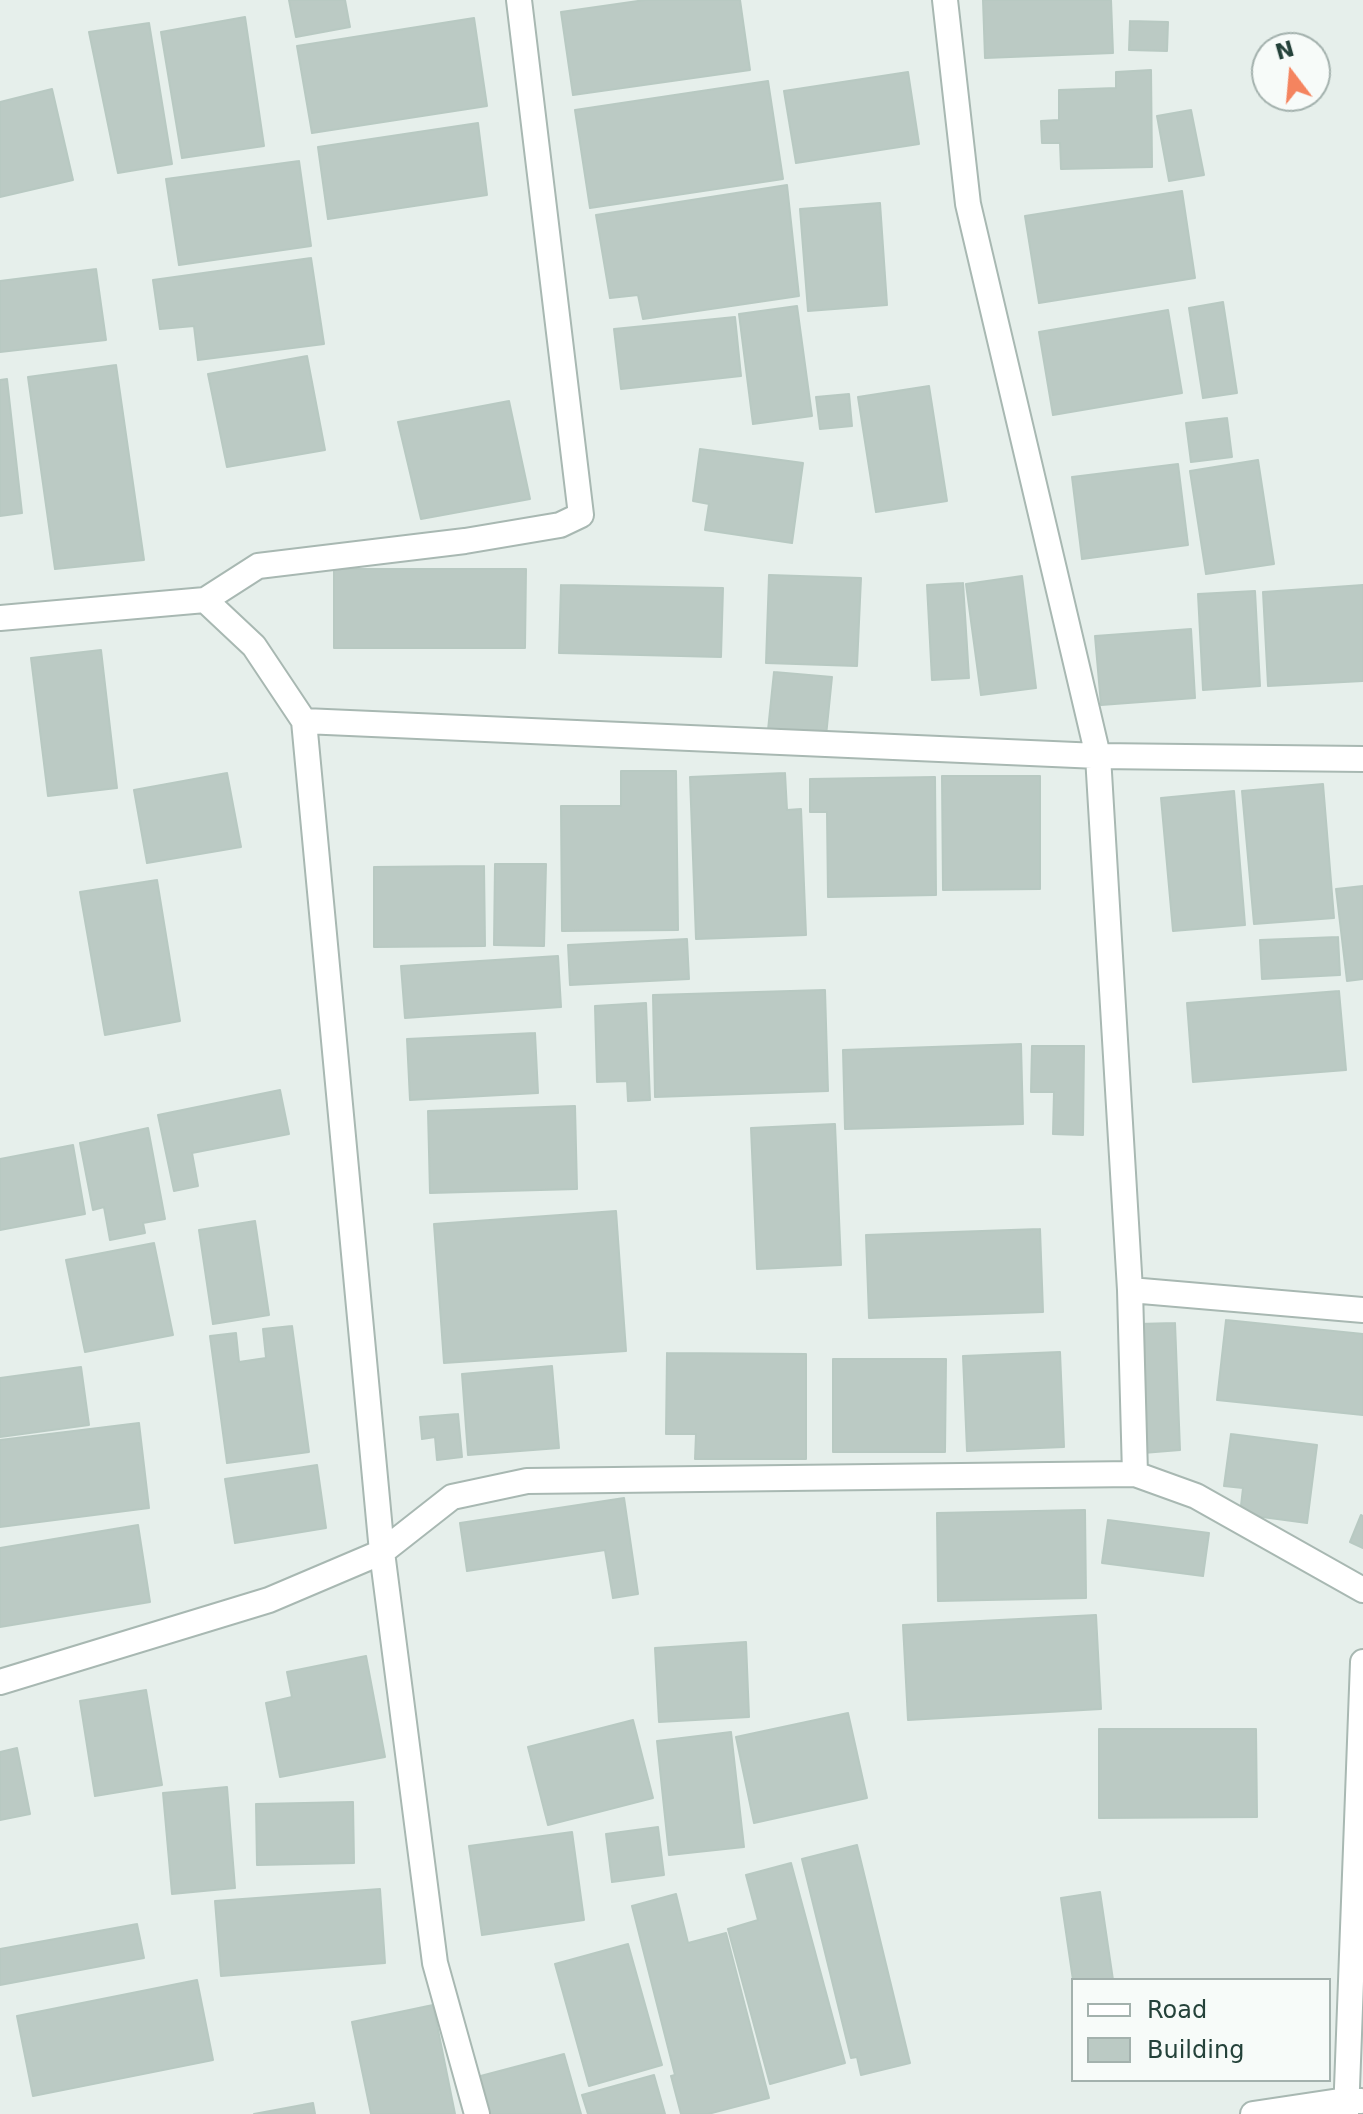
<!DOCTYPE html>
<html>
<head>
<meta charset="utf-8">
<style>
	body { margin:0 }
	#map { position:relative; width:1363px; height:2114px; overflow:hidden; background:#e6efeb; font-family:"DejaVu Sans",sans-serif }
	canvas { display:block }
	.legend { position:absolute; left:1071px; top:1978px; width:260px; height:104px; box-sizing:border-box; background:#f7fbf9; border:2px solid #a3b1ad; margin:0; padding:10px 14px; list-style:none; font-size:24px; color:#24423a }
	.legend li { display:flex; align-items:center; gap:16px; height:40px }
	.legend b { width:40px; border:2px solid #a3b1ad }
	.north { position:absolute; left:1251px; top:32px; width:80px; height:80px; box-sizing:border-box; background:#f7fbf9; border:2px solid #a3b1ad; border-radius:50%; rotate:344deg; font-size:22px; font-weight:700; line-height:32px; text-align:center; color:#24423a }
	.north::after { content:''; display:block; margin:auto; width:28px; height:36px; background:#f4845f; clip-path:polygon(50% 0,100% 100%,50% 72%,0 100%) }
</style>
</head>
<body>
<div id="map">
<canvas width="1363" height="2114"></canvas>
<ul class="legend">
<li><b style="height:10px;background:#fff"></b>Road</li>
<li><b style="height:22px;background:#bbcac4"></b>Building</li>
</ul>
<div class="north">N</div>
</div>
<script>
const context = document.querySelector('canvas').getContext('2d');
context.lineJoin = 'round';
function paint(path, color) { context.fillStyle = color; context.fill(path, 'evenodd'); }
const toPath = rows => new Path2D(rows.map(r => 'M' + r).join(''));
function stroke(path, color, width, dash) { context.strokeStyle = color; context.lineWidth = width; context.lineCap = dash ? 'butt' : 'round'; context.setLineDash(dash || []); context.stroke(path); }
const building = toPath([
	[289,0,345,0,350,27,296,37,289,0],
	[645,0,740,0,750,70,573,95,561,12,645,0],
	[983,0,1111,0,1113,53,985,58,983,0],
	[245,17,264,146,182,158,161,32,245,17],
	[474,18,487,106,312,133,297,46,474,18],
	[1130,21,1168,22,1167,51,1129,50,1130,21],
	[149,23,172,164,118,173,89,32,149,23],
	[1151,70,1152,167,1061,169,1060,143,1042,143,1041,121,1059,120,1059,90,1116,88,1116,72,1151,70],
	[908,72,919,144,796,163,784,91,908,72],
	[768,81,783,179,590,208,575,110,768,81],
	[52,89,73,180,0,197,0,102,52,89],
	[1191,110,1204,175,1169,181,1157,116,1191,110],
	[478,123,487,195,328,219,318,147,478,123],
	[299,161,311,246,179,265,166,179,299,161],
	[787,185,799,296,643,319,638,295,610,298,596,215,787,185],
	[1182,191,1195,278,1039,303,1025,216,1182,191],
	[880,203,887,305,808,311,800,209,880,203],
	[311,258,324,344,198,360,194,326,160,329,153,280,311,258],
	[96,269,106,340,0,352,0,281,96,269],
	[1223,302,1237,393,1203,398,1189,308,1223,302],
	[797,306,812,416,753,424,739,314,797,306],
	[1168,310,1182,393,1053,415,1039,332,1168,310],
	[735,317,741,376,621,389,614,329,735,317],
	[307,356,325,450,227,467,208,374,307,356],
	[116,365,144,560,55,569,28,377,116,365],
	[7,379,22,513,0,516,0,380,7,379],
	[929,386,947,501,876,512,858,397,929,386],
	[849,394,852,426,820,429,816,397,849,394],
	[509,401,530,499,421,519,398,422,509,401],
	[1227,418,1232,457,1191,462,1186,423,1227,418],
	[700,449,803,463,792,543,705,530,709,504,693,501,700,449],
	[1258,460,1274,564,1206,574,1190,471,1258,460],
	[1178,464,1188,545,1082,559,1072,477,1178,464],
	[334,569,526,569,525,648,334,648,334,569],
	[769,575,861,578,857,666,766,663,769,575],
	[1022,576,1036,688,981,695,966,584,1022,576],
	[963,583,969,678,932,680,927,585,963,583],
	[561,585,723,588,721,657,559,653,561,585],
	[1363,585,1363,681,1268,686,1263,592,1363,585],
	[1255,591,1260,686,1203,690,1198,594,1255,591],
	[1191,629,1195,698,1101,705,1095,636,1191,629],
	[101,650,117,788,48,796,31,658,101,650],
	[774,672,832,677,826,736,768,730,774,672],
	[621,771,676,771,678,930,562,931,561,806,621,806,621,771],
	[227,773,241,847,147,863,134,790,227,773],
	[785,773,787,810,801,809,806,935,696,939,690,777,785,773],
	[942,776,1040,776,1040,889,943,890,942,776],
	[935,777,936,895,828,897,827,812,810,812,810,779,935,777],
	[1323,784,1334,918,1254,924,1242,791,1323,784],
	[1234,791,1245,925,1173,931,1161,798,1234,791],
	[495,864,546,864,544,946,494,945,495,864],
	[484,866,485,946,374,947,374,867,484,866],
	[157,880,180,1021,105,1035,80,892,157,880],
	[1363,886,1363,979,1347,981,1336,889,1363,886],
	[1338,937,1340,975,1262,979,1260,940,1338,937],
	[687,939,689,979,570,985,568,945,687,939],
	[558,956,561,1007,405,1018,401,966,558,956],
	[825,990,828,1091,655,1097,653,995,825,990],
	[1339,991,1346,1070,1193,1082,1187,1003,1339,991],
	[646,1003,650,1100,628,1101,627,1081,597,1082,595,1006,646,1003],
	[535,1033,538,1093,410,1100,407,1039,535,1033],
	[1021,1044,1023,1124,845,1129,843,1050,1021,1044],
	[1032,1046,1084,1046,1083,1135,1053,1134,1054,1092,1031,1092,1032,1046],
	[280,1090,289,1134,192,1153,198,1186,174,1191,158,1115,280,1090],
	[575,1106,577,1189,430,1193,428,1111,575,1106],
	[835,1124,841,1265,757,1269,751,1128,835,1124],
	[148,1128,165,1219,143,1223,145,1233,110,1240,104,1207,93,1210,80,1143,148,1128],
	[73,1145,85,1214,0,1230,0,1159,73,1145],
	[616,1211,626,1351,444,1363,434,1224,616,1211],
	[255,1221,269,1315,213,1324,199,1230,255,1221],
	[1040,1229,1043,1312,869,1318,866,1235,1040,1229],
	[154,1243,173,1335,85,1352,66,1260,154,1243],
	[1226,1320,1363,1334,1363,1415,1217,1400,1226,1320],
	[1175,1323,1180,1450,1143,1453,1138,1324,1175,1323],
	[292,1326,309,1452,227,1463,210,1336,236,1333,239,1362,266,1358,263,1329,292,1326],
	[1060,1352,1064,1447,967,1451,963,1356,1060,1352],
	[667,1353,806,1354,806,1459,695,1459,696,1434,666,1434,667,1353],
	[833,1359,946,1359,945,1452,833,1452,833,1359],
	[552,1366,559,1448,468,1455,462,1374,552,1366],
	[81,1367,89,1425,0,1437,0,1378,81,1367],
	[458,1414,462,1457,437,1460,435,1437,422,1439,420,1417,458,1414],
	[139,1423,149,1508,0,1527,0,1440,139,1423],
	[1231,1434,1317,1445,1307,1523,1240,1514,1243,1488,1224,1486,1231,1434],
	[317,1465,326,1528,235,1543,225,1479,317,1465],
	[624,1498,638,1594,613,1598,605,1550,467,1571,460,1523,624,1498],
	[1085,1510,1086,1598,938,1601,937,1513,1085,1510],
	[1361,1515,1363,1516,1363,1548,1350,1542,1361,1515],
	[1108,1520,1209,1533,1203,1576,1102,1563,1108,1520],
	[138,1525,150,1602,0,1627,0,1548,138,1525],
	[1096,1615,1101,1709,908,1720,903,1625,1096,1615],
	[746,1642,749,1717,659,1722,655,1648,746,1642],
	[366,1656,385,1757,280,1777,266,1703,292,1697,287,1672,366,1656],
	[146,1690,162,1785,95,1796,80,1701,146,1690],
	[848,1713,867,1798,754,1823,736,1737,848,1713],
	[633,1720,653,1798,548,1825,528,1747,633,1720],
	[1099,1729,1256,1729,1257,1817,1099,1818,1099,1729],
	[731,1732,744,1847,669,1855,657,1741,731,1732],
	[17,1748,30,1814,0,1820,0,1752,17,1748],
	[227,1787,235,1888,172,1894,163,1793,227,1787],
	[353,1802,354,1863,257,1865,256,1804,353,1802],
	[658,1827,664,1875,612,1882,606,1834,658,1827],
	[572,1832,584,1920,482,1935,469,1846,572,1832],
	[857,1845,910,2063,861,2075,857,2057,851,2058,802,1859,857,1845],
	[791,1863,845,2063,770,2084,728,1929,758,1920,746,1875,791,1863],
	[380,1889,385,1963,221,1976,215,1901,380,1889],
	[1100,1892,1113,1980,1073,1980,1061,1898,1100,1892],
	[676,1894,688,1943,726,1933,769,2098,708,2114,681,2114,671,2076,675,2075,632,1906,676,1894],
	[137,1924,144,1958,0,1985,0,1949,137,1924],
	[628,1944,662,2065,589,2086,555,1964,628,1944],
	[197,1980,213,2060,33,2096,17,2016,197,1980],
	[433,2005,455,2114,371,2114,352,2022,433,2005],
	[564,2054,581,2114,482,2114,473,2078,564,2054],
	[654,2075,665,2114,588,2114,582,2095,654,2075],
	[313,2103,315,2114,254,2114,313,2103]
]);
const minor = toPath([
	[945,0,968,204,1098,756,1130,1290,1135,1474],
	[205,600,258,566,465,541,560,525,581,515,519,0],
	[0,618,205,600,254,646,304,721,382,1552,435,1963,477,2114],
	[304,721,1098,756,1363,759],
	[1130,1290,1363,1310],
	[0,1682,269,1600,382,1552,452,1497,527,1481,1135,1474,1196,1496,1363,1590],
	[1253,2114,1346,2100,1361,2101],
	[1346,2114,1363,1662]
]);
paint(building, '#bbcac4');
stroke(building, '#b8c9c2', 2);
stroke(minor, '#a8b8b2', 28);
stroke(minor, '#fff', 24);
</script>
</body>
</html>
